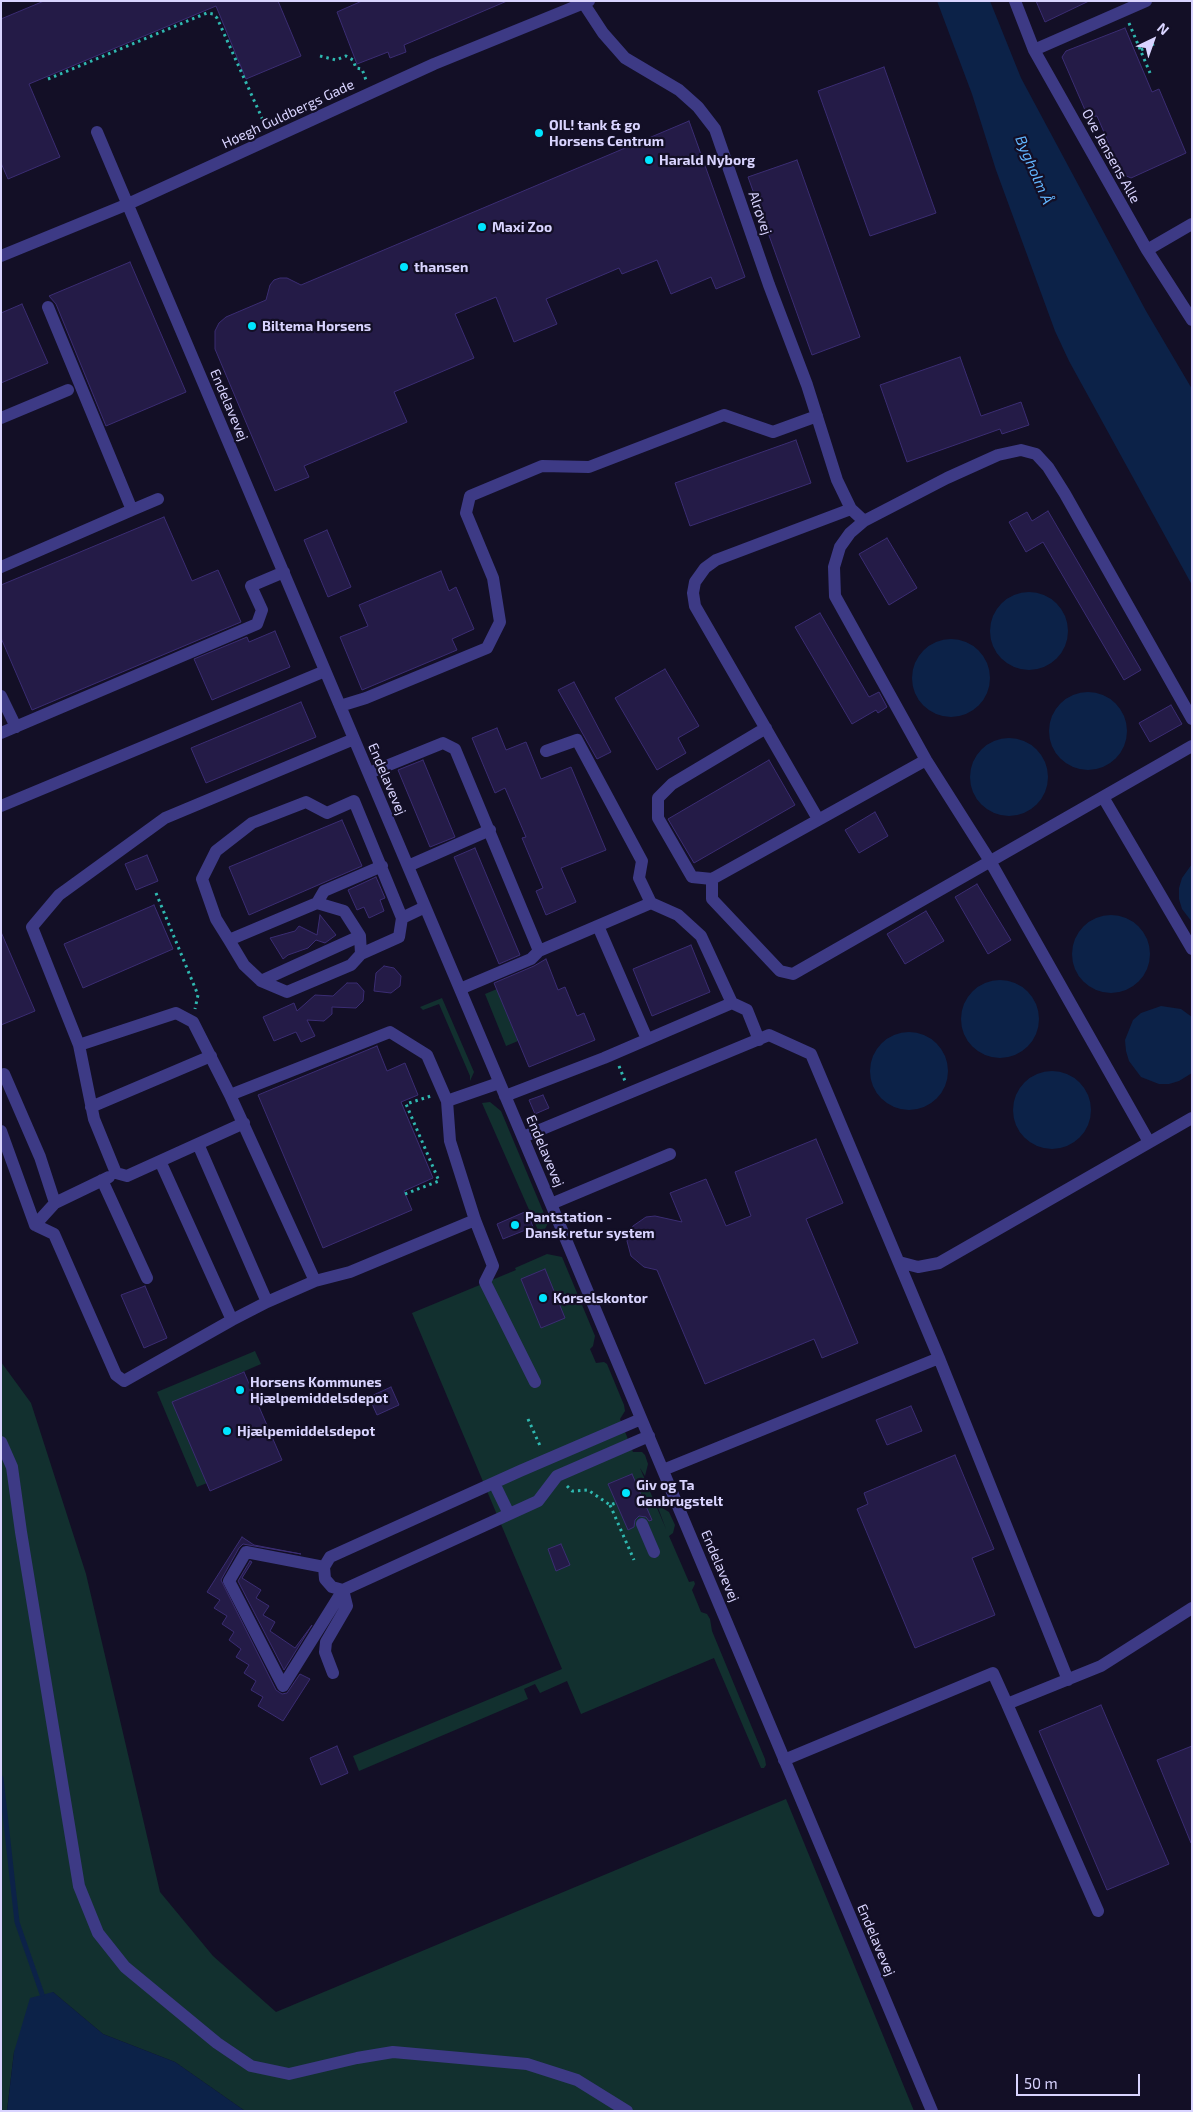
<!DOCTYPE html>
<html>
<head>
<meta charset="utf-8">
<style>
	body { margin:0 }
	#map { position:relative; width:1193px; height:2112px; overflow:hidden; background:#130f26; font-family:"Exo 2",sans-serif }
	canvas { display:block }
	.frame { position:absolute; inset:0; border:2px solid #d9d4ff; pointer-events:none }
	.north { position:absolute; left:1128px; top:15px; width:50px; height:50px; -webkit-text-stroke:4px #130f26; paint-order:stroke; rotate:42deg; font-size:14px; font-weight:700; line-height:20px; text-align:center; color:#d9d4ff }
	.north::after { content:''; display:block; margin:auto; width:18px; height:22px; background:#d9d4ff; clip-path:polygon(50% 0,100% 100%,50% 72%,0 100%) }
	.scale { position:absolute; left:1016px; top:2074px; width:124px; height:22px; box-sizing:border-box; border:2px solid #d9d4ff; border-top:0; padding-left:6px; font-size:15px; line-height:18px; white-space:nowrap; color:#d9d4ff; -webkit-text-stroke:4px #130f26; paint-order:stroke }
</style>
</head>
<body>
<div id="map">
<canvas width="1193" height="2112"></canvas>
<div class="frame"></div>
<div class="north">N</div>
<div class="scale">50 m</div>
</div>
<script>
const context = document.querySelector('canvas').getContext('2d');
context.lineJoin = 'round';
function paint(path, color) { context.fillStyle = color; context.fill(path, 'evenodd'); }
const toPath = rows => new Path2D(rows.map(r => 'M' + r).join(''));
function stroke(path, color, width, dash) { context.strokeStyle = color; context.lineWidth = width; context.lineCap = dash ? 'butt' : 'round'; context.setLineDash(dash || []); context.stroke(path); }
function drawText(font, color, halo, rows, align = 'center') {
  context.font = font + ' "Exo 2",sans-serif'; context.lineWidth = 4.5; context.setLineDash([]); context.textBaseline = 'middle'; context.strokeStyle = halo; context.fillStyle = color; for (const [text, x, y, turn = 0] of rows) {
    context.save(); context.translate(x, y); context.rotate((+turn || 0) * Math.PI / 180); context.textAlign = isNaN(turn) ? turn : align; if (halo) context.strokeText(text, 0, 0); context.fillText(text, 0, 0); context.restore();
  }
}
const green = toPath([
	[497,989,518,1041,506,1046,485,994],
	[442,998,474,1072,470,1081,470,1076,439,1004,423,1010,420,1007],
	[490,1102,501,1111,548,1223,541,1237,482,1103],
	[547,1254,562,1257,595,1336,593,1346,590,1349,596,1363,604,1362,607,1364,624,1405,625,1411,620,1419,633,1452,642,1452,645,1455,648,1464,645,1476,640,1468,666,1529,657,1505,669,1512,675,1525,673,1533,669,1536,689,1582,694,1581,695,1584,692,1590,701,1612,707,1614,710,1619,712,1631,765,1759,766,1765,764,1768,761,1768,714,1658,581,1714,567,1681,540,1693,535,1684,524,1689,528,1699,359,1771,353,1756,562,1669,412,1313,516,1270,515,1268],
	[255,1351,261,1364,173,1402,207,1483,197,1487,157,1392],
	[1,1362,31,1403,86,1574,160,1892,213,1956,276,2012,786,1799,914,2111,245,2111,175,2062,103,2034,53,1992,14,2052,7,2111,1,2111]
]);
const water = toPath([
	[937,1,990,1,1021,78,1146,311,1192,389,1192,585,1069,361,1055,331,996,170,972,94],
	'990 631a39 39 0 1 1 78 0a39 39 0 1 1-78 0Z',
	'912 678a39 39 0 1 1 78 0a39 39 0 1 1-78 0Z',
	'1049 731a39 39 0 1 1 78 0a39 39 0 1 1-78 0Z',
	'970 777a39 39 0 1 1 78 0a39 39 0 1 1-78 0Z',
	[1192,864,1192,922,1182,909,1179,899,1179,888,1182,878],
	'1072 954a39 39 0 1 1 78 0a39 39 0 1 1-78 0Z',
	'961 1019a39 39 0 1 1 78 0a39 39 0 1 1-78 0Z',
	[1161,1006,1181,1009,1192,1017,1192,1073,1179,1081,1169,1084,1159,1084,1141,1077,1129,1061,1126,1051,1125,1040,1133,1020,1141,1013],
	'870 1071a39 39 0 1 1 78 0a39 39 0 1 1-78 0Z',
	'1013 1110a39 39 0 1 1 78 0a39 39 0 1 1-78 0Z',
	[53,1992,103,2034,175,2062,245,2111,7,2111,14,2052,30,1998]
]);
const stream = toPath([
	[1,1778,17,1922,42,1994]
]);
const building = toPath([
	[44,1,278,1,301,56,246,79,216,6,29,84,60,157,8,179,1,163,1,19,44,1],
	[362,1,507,1,404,45,406,52,390,58,388,52,357,64,337,12,362,1],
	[1036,1,1089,1,1045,22,1036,1],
	[1125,28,1152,92,1159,89,1186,153,1131,178,1122,174,1097,116,1088,117,1062,57,1066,51,1125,28],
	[884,67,936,213,870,236,818,91,884,67],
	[689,121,745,277,716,289,711,277,671,294,657,260,622,274,619,268,546,299,557,324,514,342,496,297,455,314,474,358,394,392,407,422,304,466,309,477,275,491,215,349,215,331,219,323,226,317,266,300,270,285,274,280,280,278,287,278,301,285,689,121],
	[797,160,860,337,812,355,748,177,797,160],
	[130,262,186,392,106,426,56,304,49,296,130,262],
	[22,304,48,363,1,383,1,313,22,304],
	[960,357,981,416,1021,402,1029,425,1002,434,1000,429,907,462,880,385,960,357],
	[796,440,811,483,690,526,675,483,796,440],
	[1048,511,1141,670,1124,680,1043,542,1026,552,1009,522,1027,512,1032,521,1048,511],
	[164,517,192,581,218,570,241,622,32,710,1,638,1,585,164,517],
	[327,530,351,587,328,597,304,540,327,530],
	[887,538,917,588,889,605,859,554,887,538],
	[441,571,449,591,456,587,474,629,452,639,457,650,362,690,340,637,368,626,359,605,441,571],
	[820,613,869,697,879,692,887,707,878,713,876,710,852,724,795,627,820,613],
	[275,631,290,667,212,700,194,659,247,637,249,642,275,631],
	[665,669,699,726,678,738,686,753,657,770,615,698,665,669],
	[574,682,611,752,597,759,558,690,574,682],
	[301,702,316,737,206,783,191,748,301,702],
	[1171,705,1182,724,1150,742,1139,723,1171,705],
	[497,728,506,750,526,742,541,779,571,767,606,850,561,868,576,902,546,915,536,891,543,888,522,838,526,837,505,788,495,793,472,738,497,728],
	[423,760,455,837,430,847,398,770,423,760],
	[769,760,795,805,694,863,668,819,769,760],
	[875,812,888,836,859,853,845,830,875,812],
	[342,820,362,866,249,915,229,867,342,820],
	[475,848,520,955,499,964,454,857,475,848],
	[147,855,158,881,136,890,125,864,147,855],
	[376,877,385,898,380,900,384,911,369,918,364,907,357,910,348,890,376,877],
	[977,884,1011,940,988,954,955,897,977,884],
	[154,905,173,949,83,988,64,944,154,905],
	[926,911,944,941,905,964,887,934,926,911],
	[320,915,336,935,325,943,316,940,308,948,288,955,283,959,270,938,295,931,299,926,317,935,320,915],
	[1,932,35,1011,1,1025,1,932],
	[691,945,710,992,652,1016,633,969,691,945],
	[546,959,558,990,565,987,577,1016,584,1013,595,1040,529,1067,494,983,534,966,546,959],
	[384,966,394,968,401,976,400,986,391,993,374,991,376,973,384,966],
	[347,983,357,983,364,991,363,1001,356,1008,332,1007,332,1014,324,1021,307,1020,315,1036,301,1042,296,1032,274,1041,263,1017,294,1003,297,1011,315,995,333,996,347,983],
	[377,1046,387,1071,405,1063,418,1095,401,1102,433,1178,404,1191,412,1210,323,1248,258,1095,377,1046],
	[543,1095,549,1108,535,1114,529,1100,543,1095],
	[816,1139,843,1203,806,1219,858,1343,822,1358,814,1339,705,1384,657,1270,644,1267,631,1256,627,1241,629,1233,633,1226,646,1217,655,1216,682,1222,670,1193,706,1179,726,1226,751,1216,735,1172,816,1139],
	[527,1211,533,1227,503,1239,497,1224,527,1211],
	[545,1269,565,1318,541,1328,521,1279,545,1269],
	[145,1286,167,1338,144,1348,121,1295,145,1286],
	[244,1372,282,1460,210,1491,172,1402,244,1372],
	[391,1387,399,1405,377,1415,369,1397,391,1387],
	[911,1406,922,1431,887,1445,876,1420,911,1406],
	[955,1455,994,1549,972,1558,995,1615,915,1648,857,1509,868,1504,864,1493,955,1455],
	[632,1474,652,1520,649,1521,646,1517,639,1516,635,1520,634,1527,628,1530,608,1484,632,1474],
	[242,1537,254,1545,301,1554,243,1544,239,1548,221,1580,276,1690,282,1694,287,1693,300,1674,310,1679,283,1721,258,1706,263,1697,251,1690,256,1681,244,1673,249,1665,236,1657,241,1649,229,1640,234,1632,222,1624,227,1616,214,1608,220,1600,207,1592,242,1537],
	[561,1544,570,1565,556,1571,548,1549,561,1544],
	[250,1561,252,1562,242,1578,261,1590,256,1598,269,1606,263,1615,275,1622,270,1631,295,1648,312,1625,284,1670,238,1581,250,1561],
	[1101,1705,1169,1864,1107,1890,1039,1731,1101,1705],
	[337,1746,348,1773,321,1785,310,1758,337,1746],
	[1192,1746,1192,1843,1191,1843,1157,1760,1192,1746]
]);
const path = toPath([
	[1129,23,1150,73],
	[1141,50,1154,44],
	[320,56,336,60,346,56,353,60,356,68,362,69,366,80],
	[48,79,207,13,213,14,217,18,266,127],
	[156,893,198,995,195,1009],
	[619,1066,625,1081],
	[405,1194,439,1181,406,1104,431,1096],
	[528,1419,541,1448],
	[567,1486,572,1491,588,1490,610,1505,616,1503],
	[610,1505,634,1560]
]);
const minor = toPath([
	[582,1,603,33,625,58,679,90,698,107,715,129,769,285,807,385,837,480,851,509,864,521],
	[1015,1,1034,50,1147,250,1192,320],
	[1034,50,1146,1],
	[97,132,551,1204,932,2111],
	[1147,250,1192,224],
	[1,256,128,204,434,64,589,1],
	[1,418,68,390],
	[132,510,158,499],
	[1,567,132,510,48,307],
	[1,696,16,727],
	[340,706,366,698,487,648,500,622,493,578,466,513,470,496,542,466,589,467,724,415,773,432,817,416],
	[1,733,257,624,262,610,251,586,284,572],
	[354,739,165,818,59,895,32,927,79,1045,176,1013,193,1022,230,1095,390,1032,427,1055,447,1101,499,1083],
	[926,760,712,879,712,899,780,971,793,974,1192,746],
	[369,773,443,743,455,749,539,951,651,903],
	[1103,797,1192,949],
	[1,806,325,671],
	[818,819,695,606,693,593,695,582,705,568,716,560,851,509],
	[408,866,490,830],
	[712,879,692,877,658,818,658,798,672,784,766,728],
	[317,903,324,891,382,866],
	[598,926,647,1039],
	[229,940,317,903,344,911,360,936,361,954,351,965,287,992,261,981,244,965,229,940,216,919,202,879,216,851,252,823,306,802,327,813,354,801,402,918],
	[361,954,399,937,402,918,425,907],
	[261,981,360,936],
	[460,989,531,959,539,951],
	[732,1003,747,1010,759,1040],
	[79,1045,94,1119,116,1173,127,1176,244,1123],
	[4,1074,40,1157,55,1203],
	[230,1095,315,1281],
	[505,1096,604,1058,732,1003,701,936,678,915,651,903,639,878,642,861,577,740,546,751],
	[447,1101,450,1141,475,1220,493,1266,485,1282,535,1382],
	[91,1107,211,1056],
	[1,1131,35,1225,54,1234,116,1375,124,1381,232,1320,267,1302,315,1281,350,1272,475,1220],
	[523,1137,769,1035,811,1054,939,1358,1068,1680],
	[1149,1142,990,861,926,760,835,596,834,567,840,547,850,533,864,521,947,478,998,455,1021,450,1036,454,1048,467,1065,494,1192,719],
	[198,1144,267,1302],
	[160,1161,232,1320],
	[102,1180,147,1278],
	[551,1204,670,1154],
	[35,1225,55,1203,109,1177],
	[899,1262,918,1267,939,1263,1192,1118],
	[641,1419,520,1471,330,1557,324,1567,325,1579,332,1587,343,1590,538,1501,557,1476,649,1436],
	[1,1442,12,1467,21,1532,79,1886,98,1933,125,1967,217,2043,251,2066,289,2074,357,2058,393,2052,527,2064,577,2080,627,2111],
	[663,1470,939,1358],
	[494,1483,509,1514],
	[642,1524,654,1552],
	[324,1567,246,1552,229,1581,283,1686,343,1590],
	[333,1673,325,1652,326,1642,347,1606,343,1590],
	[784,1760,993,1673,1007,1704],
	[1098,1911,1007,1704,1101,1666,1192,1608]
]);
const markers = [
	[539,133,5,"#00e5ff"],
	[649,160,5,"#00e5ff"],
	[482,227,5,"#00e5ff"],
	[404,267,5,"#00e5ff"],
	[252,326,5,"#00e5ff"],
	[515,1225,5,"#00e5ff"],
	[543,1298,5,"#00e5ff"],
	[240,1390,5,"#00e5ff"],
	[227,1431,5,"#00e5ff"],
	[626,1493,5,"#00e5ff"]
];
const streetNames = [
	["Høegh Guldbergs Gade",288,114,-25],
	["Ove Jensens Alle",1111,156,61],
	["Alrøvej",760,213,71],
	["Endelavevej",229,405,67],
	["Endelavevej",387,779,67],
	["Endelavevej",545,1151,67],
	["Endelavevej",720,1566,67],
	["Endelavevej",876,1940,67]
];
const poiNames = [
	["OIL! tank & go",549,125],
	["Horsens Centrum",549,141],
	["Harald Nyborg",659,160],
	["Maxi Zoo",492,227],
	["thansen",414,267],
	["Biltema Horsens",262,326],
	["Pantstation -",525,1217],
	["Dansk retur system",525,1233],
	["Kørselskontor",553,1298],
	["Horsens Kommunes",250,1382],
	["Hjælpemiddelsdepot",250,1398],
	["Hjælpemiddelsdepot",237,1431],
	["Giv og Ta",636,1485],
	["Genbrugstelt",636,1501]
];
const waterNames = [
	["Bygholm Å",1034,170,67]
];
paint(green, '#12302f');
paint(water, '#0c2248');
stroke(stream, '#0c2248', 5);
paint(building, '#241b47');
stroke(building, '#3b2d73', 1);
stroke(path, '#2fb8b0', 3, [2.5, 4]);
stroke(minor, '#3d3a85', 12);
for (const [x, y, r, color] of markers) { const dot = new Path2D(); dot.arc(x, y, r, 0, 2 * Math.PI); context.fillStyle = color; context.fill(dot); stroke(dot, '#130f26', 2); }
drawText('14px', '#d9d4ff', '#130f26', streetNames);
drawText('bold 14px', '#d9d4ff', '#130f26', poiNames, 'left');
drawText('italic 15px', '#62b6ff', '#130f26', waterNames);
</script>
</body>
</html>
